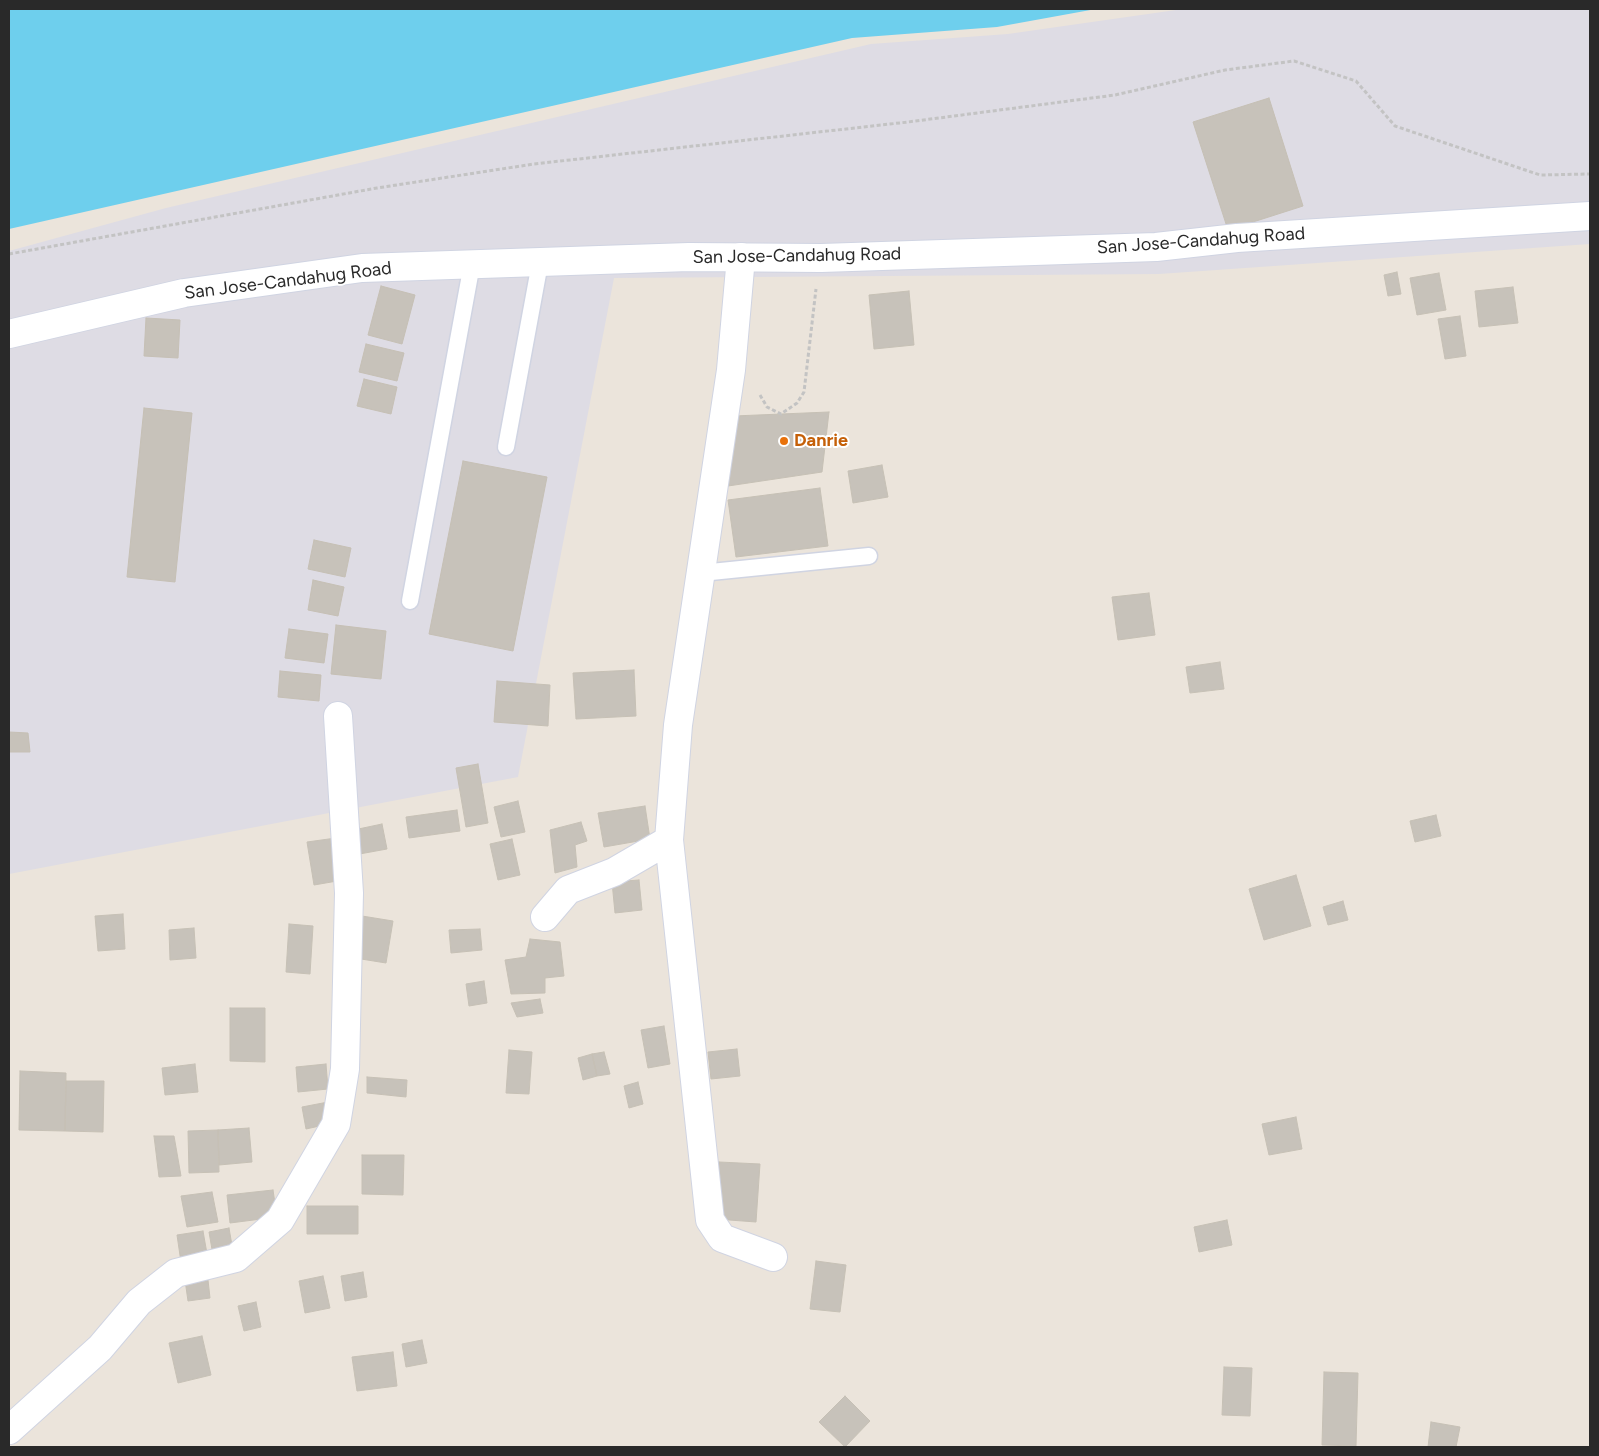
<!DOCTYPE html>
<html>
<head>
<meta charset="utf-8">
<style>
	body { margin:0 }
	#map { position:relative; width:1599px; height:1456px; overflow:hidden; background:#ebe4db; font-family:Figtree,sans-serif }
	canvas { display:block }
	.frame { position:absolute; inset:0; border:10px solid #292929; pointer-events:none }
</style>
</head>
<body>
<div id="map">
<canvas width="1599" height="1456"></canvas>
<div class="frame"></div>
</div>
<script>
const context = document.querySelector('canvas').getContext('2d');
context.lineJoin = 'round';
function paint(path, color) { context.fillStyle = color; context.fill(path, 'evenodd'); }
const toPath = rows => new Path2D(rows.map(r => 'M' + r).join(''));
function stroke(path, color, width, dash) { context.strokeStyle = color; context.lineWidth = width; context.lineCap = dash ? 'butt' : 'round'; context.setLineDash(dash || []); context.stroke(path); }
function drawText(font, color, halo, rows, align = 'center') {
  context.font = font + ' Figtree,sans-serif'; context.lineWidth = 4; context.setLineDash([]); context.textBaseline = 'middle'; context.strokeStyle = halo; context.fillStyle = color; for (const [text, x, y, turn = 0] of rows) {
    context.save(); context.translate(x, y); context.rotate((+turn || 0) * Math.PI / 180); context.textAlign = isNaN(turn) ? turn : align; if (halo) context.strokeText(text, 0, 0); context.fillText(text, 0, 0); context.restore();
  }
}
const industrial = toPath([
	[1183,9,1590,9,1590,244,1159,274,614,278,518,777,9,874,9,251,166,208,871,44,1008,34]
]);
const water = toPath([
	[9,9,1096,9,997,27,852,38,9,229]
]);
const building = toPath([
	[1269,98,1303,206,1228,230,1193,122,1269,98],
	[1397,272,1401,294,1388,296,1384,275,1397,272],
	[1439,273,1446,310,1417,315,1410,278,1439,273],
	[381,286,415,295,402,344,368,335,381,286],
	[1513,287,1518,323,1479,327,1475,291,1513,287],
	[909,291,914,345,874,349,869,295,909,291],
	[1460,316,1466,356,1445,359,1438,319,1460,316],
	[146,318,180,320,178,358,144,356,146,318],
	[366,344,404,353,397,381,359,372,366,344],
	[364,379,397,387,391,414,357,406,364,379],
	[144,408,192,413,175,582,127,577,144,408],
	[829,412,822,472,728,486,734,416,829,412],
	[463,461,547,477,513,651,429,634,463,461],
	[882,465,888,497,853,503,848,471,882,465],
	[820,488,828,546,736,557,728,500,820,488],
	[314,540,351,548,345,577,308,569,314,540],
	[313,580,344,587,338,616,308,610,313,580],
	[1149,593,1155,635,1118,640,1112,597,1149,593],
	[336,625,386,631,381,679,331,674,336,625],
	[289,629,328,634,324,663,285,658,289,629],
	[1220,662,1224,689,1190,693,1186,667,1220,662],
	[634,670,636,716,576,719,573,673,634,670],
	[280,671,321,675,319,701,278,697,280,671],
	[497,681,550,685,548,726,494,722,497,681],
	[9,732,28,733,30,752,9,752,9,732],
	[478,764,488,823,466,827,456,768,478,764],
	[518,801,525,832,501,837,494,807,518,801],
	[645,806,650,839,604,847,598,813,645,806],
	[457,810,460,831,409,838,406,817,457,810],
	[1436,815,1441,836,1415,842,1410,821,1436,815],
	[581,822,587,841,575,845,577,867,555,873,550,830,581,822],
	[382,824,387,849,354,855,349,831,382,824],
	[336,838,343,880,314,885,307,842,336,838],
	[512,839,520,875,498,880,490,844,512,839],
	[1296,875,1311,926,1264,940,1249,889,1296,875],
	[639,880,642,910,615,913,612,882,639,880],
	[1343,901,1348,920,1328,925,1323,907,1343,901],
	[123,914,125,949,98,951,95,916,123,914],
	[362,916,393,921,386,963,355,958,362,916],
	[289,924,313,926,310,974,286,972,289,924],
	[194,928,196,958,170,960,169,930,194,928],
	[480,929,482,950,451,953,449,930,480,929],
	[530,939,560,942,564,976,545,978,545,993,511,994,505,960,526,957,530,939],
	[484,981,487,1003,469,1006,466,984,484,981],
	[540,999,543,1013,517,1017,511,1003,540,999],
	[230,1008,265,1008,265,1062,230,1061,230,1008],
	[664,1026,670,1064,648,1068,641,1030,664,1026],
	[737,1049,740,1076,711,1079,708,1052,737,1049],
	[509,1050,532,1052,529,1094,506,1093,509,1050],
	[604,1052,610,1074,597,1076,592,1054,604,1052],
	[592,1054,597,1076,583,1080,578,1058,592,1054],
	[195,1064,198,1092,165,1095,162,1068,195,1064],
	[326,1064,328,1089,298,1092,296,1067,326,1064],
	[20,1071,66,1073,65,1131,19,1130,20,1071],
	[367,1077,407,1080,406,1097,367,1093,367,1077],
	[66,1081,104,1081,103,1132,65,1131,66,1081],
	[638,1082,643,1104,629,1108,624,1086,638,1082],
	[328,1102,333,1123,306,1129,302,1107,328,1102],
	[1296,1117,1302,1149,1269,1155,1262,1124,1296,1117],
	[249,1128,252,1162,219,1165,218,1130,249,1128],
	[218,1130,219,1172,189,1173,188,1131,218,1130],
	[154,1136,174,1136,181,1176,159,1177,154,1136],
	[362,1155,404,1155,403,1195,362,1194,362,1155],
	[719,1162,760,1164,756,1222,716,1219,719,1162],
	[273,1190,277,1217,230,1223,227,1195,273,1190],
	[212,1192,218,1222,187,1227,181,1196,212,1192],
	[307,1206,358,1206,358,1234,307,1234,307,1206],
	[1227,1220,1232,1245,1199,1252,1194,1227,1227,1220],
	[229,1228,234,1257,214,1261,209,1232,229,1228],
	[203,1231,209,1265,182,1269,177,1235,203,1231],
	[816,1261,846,1265,840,1312,810,1309,816,1261],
	[207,1271,210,1298,188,1301,184,1273,207,1271],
	[363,1272,367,1297,345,1301,341,1276,363,1272],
	[323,1276,330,1308,305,1313,299,1281,323,1276],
	[256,1302,261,1327,244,1331,238,1306,256,1302],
	[202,1336,211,1375,178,1383,169,1343,202,1336],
	[422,1340,427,1363,406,1367,402,1344,422,1340],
	[393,1352,397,1386,357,1391,352,1357,393,1352],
	[1224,1367,1252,1368,1250,1416,1222,1415,1224,1367],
	[1324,1372,1358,1373,1356,1446,1322,1445,1324,1372],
	[845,1396,870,1421,845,1447,819,1422,845,1396],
	[1431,1422,1460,1427,1456,1447,1428,1447,1431,1422]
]);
const path = toPath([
	[9,254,377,188,534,164,908,122,1115,95,1225,70,1294,61,1356,81,1395,126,1540,175,1590,174],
	[760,395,767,407,781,414,797,403,804,392,816,289]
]);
const service = toPath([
	[506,447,540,263],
	[701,573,869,556],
	[410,601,472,264]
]);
const minor = toPath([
	[741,257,731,370,678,725,669,840,710,1220,722,1238,773,1257],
	[545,917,568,890,614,872,669,840],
	[9,1430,100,1348,139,1302,176,1273,236,1258,280,1220,336,1124,345,1069,349,893,338,716]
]);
const tertiary = toPath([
	[9,334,184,293,362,268,689,257,821,258,1156,247,1237,238,1590,216]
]);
const markers = [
	[784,441,5,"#e8710a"]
];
const streetNames = [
	["San Jose-Candahug Road",1201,241,-4],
	["San Jose-Candahug Road",797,256,-1],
	["San Jose-Candahug Road",288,281,-7]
];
const foodNames = [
	["Danrie",794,441]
];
paint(industrial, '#dedce4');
paint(water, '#6ecfed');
paint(building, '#c7c2ba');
stroke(building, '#c6c0b5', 1);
stroke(service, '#d0d4e2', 19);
stroke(minor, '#d0d4e2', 30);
stroke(tertiary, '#d0d4e2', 30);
stroke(path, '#c3c3c3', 3, [4, 2.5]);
stroke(service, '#fff', 16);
stroke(minor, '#fff', 28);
stroke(tertiary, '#fff', 28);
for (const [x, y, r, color] of markers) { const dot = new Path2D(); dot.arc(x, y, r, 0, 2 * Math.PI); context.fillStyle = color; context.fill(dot); stroke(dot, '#fff', 2); }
drawText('18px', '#292929', '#fff', streetNames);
drawText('bold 18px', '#c56008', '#fff', foodNames, 'left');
</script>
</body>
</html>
